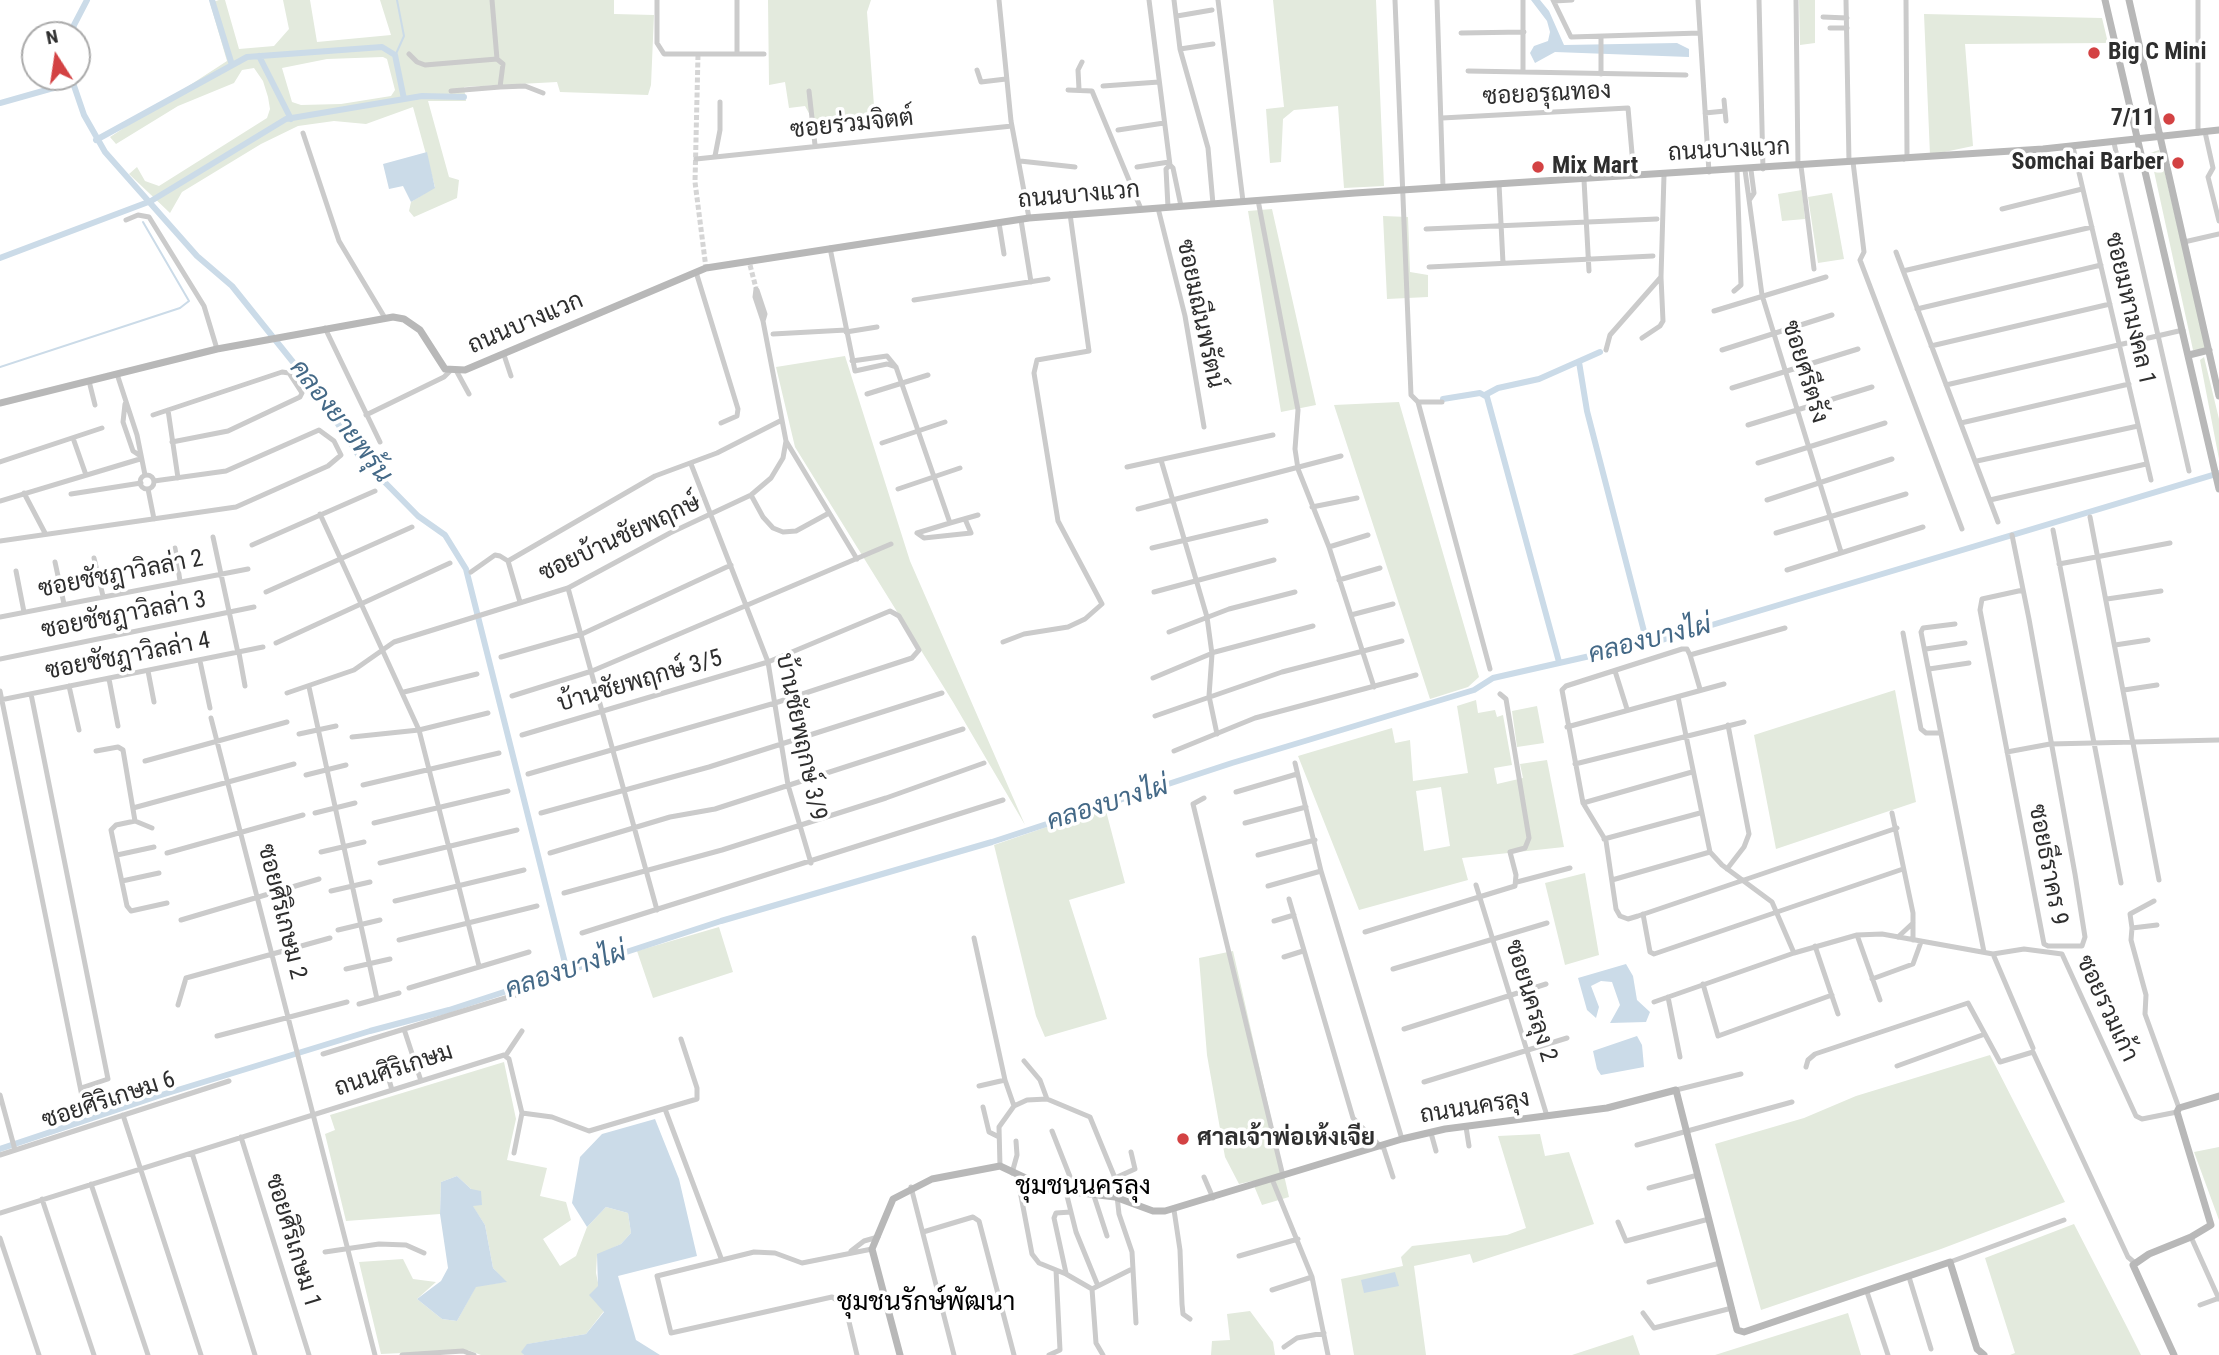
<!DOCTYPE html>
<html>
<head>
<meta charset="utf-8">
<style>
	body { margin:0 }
	#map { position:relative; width:2219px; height:1355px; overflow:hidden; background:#fff; font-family:"Roboto Condensed",sans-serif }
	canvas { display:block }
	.north { position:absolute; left:21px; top:21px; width:70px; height:70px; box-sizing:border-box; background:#fff; border:2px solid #ababab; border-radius:50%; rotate:348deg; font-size:19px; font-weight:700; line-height:28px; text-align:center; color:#2e2e2e }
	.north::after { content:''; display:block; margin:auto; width:24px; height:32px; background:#d34243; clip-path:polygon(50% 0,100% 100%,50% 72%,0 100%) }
</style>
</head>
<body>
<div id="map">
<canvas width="2219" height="1355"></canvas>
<div class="north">N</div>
</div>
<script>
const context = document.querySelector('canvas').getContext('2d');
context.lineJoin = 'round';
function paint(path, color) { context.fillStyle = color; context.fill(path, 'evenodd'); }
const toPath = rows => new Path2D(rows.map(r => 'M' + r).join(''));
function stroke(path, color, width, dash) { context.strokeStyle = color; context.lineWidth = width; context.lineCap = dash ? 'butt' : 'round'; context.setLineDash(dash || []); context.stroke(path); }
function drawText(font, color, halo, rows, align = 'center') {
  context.font = font + ' "Roboto Condensed",Sarabun,sans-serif'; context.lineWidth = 7; context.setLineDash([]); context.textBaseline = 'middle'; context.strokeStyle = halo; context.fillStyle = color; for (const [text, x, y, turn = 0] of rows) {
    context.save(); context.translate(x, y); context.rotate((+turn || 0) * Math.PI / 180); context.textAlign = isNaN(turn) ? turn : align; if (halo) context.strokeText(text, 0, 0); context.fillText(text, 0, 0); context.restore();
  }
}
const green = toPath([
	[219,0,225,0,239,49,274,46,289,29,283,0,310,0,317,42,391,35,380,0,614,0,614,14,654,15,651,85,648,95,560,92,557,82,464,87,466,101,428,101,449,177,459,180,457,198,414,217,409,211,411,202,435,187,413,107,366,124,334,121,298,126,261,144,182,192,170,213,129,174,137,167,145,181,159,186,267,118,270,109,268,97,263,81,254,68,242,70,234,83,178,106,116,144,110,137,227,61,210,3],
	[383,57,387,59,395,90,391,96,341,104,301,105,292,102,282,68,327,59],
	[768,0,871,0,867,12,875,119,817,128,805,106,789,108,785,82,769,85],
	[1273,0,1376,0,1384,186,1344,188,1338,106,1294,110,1283,119,1281,162,1270,163,1266,109,1284,107],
	[1799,0,1815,0,1815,43,1800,45],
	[1924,14,2102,18,2108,43,1965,44,1973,146,1930,155],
	[2159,150,2161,156,2206,349,2193,350,2150,153],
	[1802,190,1805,219,1782,221,1778,194],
	[1832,193,1844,259,1818,263,1808,197],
	[1272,209,1316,405,1281,412,1248,211],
	[1383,216,1408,217,1410,272,1428,275,1428,297,1387,299],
	[845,356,910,561,1025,825,953,702,795,447,776,367],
	[2204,357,2219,419,2219,459,2200,360],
	[1399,402,1479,677,1468,687,1430,699,1334,405],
	[1895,690,1916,802,1776,849,1754,735],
	[1476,700,1478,713,1495,710,1497,717,1503,715,1512,765,1494,768,1497,784,1523,778,1520,764,1547,760,1564,847,1462,858,1468,880,1359,910,1298,756,1392,728,1395,743,1410,740,1413,781,1468,773,1457,706],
	[1441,787,1450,846,1424,851,1416,791],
	[1537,706,1544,743,1517,747,1512,711],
	[1105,807,1125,883,1069,900,1107,1019,1045,1037,1036,1016,994,845],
	[1585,873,1599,955,1565,965,1545,883],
	[719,927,733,972,653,998,637,951],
	[1233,951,1289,1197,1262,1205,1252,1181,1239,1184,1225,1157,1207,1055,1199,958],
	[1990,1055,2065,1202,1941,1249,1761,1310,1715,1144,1804,1118,1856,1096],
	[504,1062,516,1119,507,1160,547,1168,540,1196,566,1202,571,1220,543,1239,560,1266,576,1256,587,1227,606,1207,628,1213,631,1233,621,1244,597,1255,596,1273,604,1311,586,1334,528,1344,522,1352,524,1355,481,1355,468,1350,381,1354,359,1262,403,1259,413,1279,436,1282,417,1299,442,1319,457,1321,476,1286,506,1282,493,1268,485,1225,472,1205,471,1189,457,1176,441,1182,440,1214,346,1221,325,1134,335,1130,330,1115],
	[1540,1134,1545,1156,1569,1152,1594,1224,1473,1263,1470,1254,1414,1266,1426,1355,1354,1355,1341,1279,1403,1266,1401,1257,1412,1246,1507,1235,1526,1228,1498,1136],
	[2219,1147,2219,1220,2194,1152],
	[2074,1224,2127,1327,2141,1355,2010,1355,2015,1353,1985,1258],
	[1250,1311,1273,1342,1275,1355,1211,1355,1212,1341,1230,1340,1227,1314],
	[1848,1313,1861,1355,1715,1355],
	[1633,1335,1640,1355,1572,1355]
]);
const water = toPath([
	[1531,0,1540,0,1549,11,1564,45,1677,43,1689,49,1689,57,1555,52,1535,63,1530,53,1534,46,1548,41,1550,32,1547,21],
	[427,152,435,188,411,202,403,186,389,189,383,164],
	[1626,964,1633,976,1637,1000,1650,1012,1646,1022,1610,1023,1620,1005,1612,982,1601,981,1591,986,1599,1007,1596,1018,1587,1010,1578,978],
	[1637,1036,1642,1045,1644,1067,1601,1075,1597,1069,1593,1051],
	[655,1119,679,1179,697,1256,618,1276,636,1340,660,1355,524,1355,521,1352,527,1344,586,1334,604,1312,589,1295,598,1286,597,1254,621,1244,631,1233,628,1213,606,1207,587,1227,572,1203,580,1157,602,1134],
	[457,1176,471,1189,481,1191,482,1205,473,1206,485,1225,493,1268,507,1282,476,1287,457,1321,442,1319,417,1299,441,1281,448,1268,440,1214,441,1182],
	[1395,1272,1399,1286,1364,1293,1361,1280]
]);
const stream = toPath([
	[395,56,404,36,397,0],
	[0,367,180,308,189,301,143,222]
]);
const canal = toPath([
	[212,0,232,65],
	[72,35,74,25,87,0],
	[259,56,291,119],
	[71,77,84,115,105,152,197,256,232,286,317,392,359,456,418,516,445,535,466,569,567,971],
	[0,103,71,83],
	[96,140,247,57,382,47,395,55,404,99],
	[0,258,151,201,286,119,422,96,464,97],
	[1579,362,1587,411,1647,643],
	[1485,395,1498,388,1539,379,1600,352],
	[1443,399,1480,393,1487,397,1559,662],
	[0,1149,158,1096,370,1031,449,1010,721,921,992,842,1232,763,1474,690,1493,678,1665,639,2219,473]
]);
const streetTunnel = toPath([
	[698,55,695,182,706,268],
	[750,265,756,288]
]);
const street = toPath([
	[657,0,657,43,664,54,764,54],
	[999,0,1011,121,1029,218],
	[1149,0,1170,165,1173,168,1181,206],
	[1174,0,1180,49,1208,148,1213,204],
	[1218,0,1243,201],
	[1395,0,1411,395,1418,402,1442,402],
	[1437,0,1443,187],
	[1523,0,1523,72],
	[1553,0,1571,37,1700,33],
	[1698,0,1709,172],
	[1759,0,1763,169],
	[1796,0,1798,166],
	[1846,0,1849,162],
	[2198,0,2198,133],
	[1554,1,1572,0],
	[1177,16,1212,10],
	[1823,17,1847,18],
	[1830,28,1847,28],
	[1461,33,1524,32],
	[1180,49,1213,44],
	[737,53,737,0],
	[409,54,417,62,425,65,497,59],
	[977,70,981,82,1006,79],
	[1468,71,1686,75],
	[1601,74,1601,38],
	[1103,86,1159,82],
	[500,87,525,86,543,93],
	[1079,89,1078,70,1082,62],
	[1068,90,1092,91,1141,209],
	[451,91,500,87,503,64,497,59,492,0],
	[809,91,815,145],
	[1724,100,1726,121],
	[1705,113,1725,111],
	[1442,118,1628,108,1634,176],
	[1118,130,1164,123],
	[2205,132,2213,168,2208,177,2219,221],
	[303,133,339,241,385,318],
	[2114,143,2189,471],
	[2073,147,2151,480],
	[715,156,720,130,720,102],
	[696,159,1012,126],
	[1904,159,1907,155,1906,0],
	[1020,161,1075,167],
	[1853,162,1864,252,1860,260,1962,529],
	[1801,166,1814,269],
	[1137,167,1169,162],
	[1745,170,1762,295,1841,552],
	[1584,180,1589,271],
	[1499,184,1503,263],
	[1750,199,1754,193,1751,170],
	[1258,200,1298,410,1295,449,1298,469,1329,547,1374,687],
	[1168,207,1166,169,1170,165],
	[1158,208,1185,316,1204,427],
	[2002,209,2082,189],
	[126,220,138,215,149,217,204,306,217,349],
	[1021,220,1031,282],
	[999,223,1004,254],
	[1426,229,1657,219],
	[2184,242,2219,234],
	[830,248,855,371,887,364,896,367],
	[1896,252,1998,522],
	[1429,267,1653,256],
	[1903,271,2092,227],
	[696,272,738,409,737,416,721,423],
	[757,290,765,314,763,321],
	[1734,291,1741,285,1737,170],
	[914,300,1048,279],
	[1917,309,2101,265],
	[1714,311,1826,277],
	[325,328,380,442],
	[846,332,877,327],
	[773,334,846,330],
	[1642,338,1660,326,1663,321,1661,277,1664,175],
	[1931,346,2110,304],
	[1606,350,1610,335,1661,277],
	[1722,350,1832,315],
	[504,355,511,376],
	[852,361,887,356,896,367,950,523],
	[457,372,469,394],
	[117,374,137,435,145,475],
	[89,381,95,405],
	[1946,385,2183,330],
	[1732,388,1858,349],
	[867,394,928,375],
	[1418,402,1490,669],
	[125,404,123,422,133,451,139,455],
	[168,410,178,478],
	[153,415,282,372,289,373,302,393,300,397,228,431,172,442],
	[366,415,444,377,450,371],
	[1961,423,2129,384],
	[1748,425,1872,387],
	[73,438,86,475],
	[786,441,857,559],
	[882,443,945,422],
	[1161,460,1207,617,1212,654,1209,696,1217,734],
	[1977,461,2138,426],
	[0,462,102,428],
	[1758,463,1885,423],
	[691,464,768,662,788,785,811,863],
	[1127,467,1273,435],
	'140 482a7 7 0 1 1 14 0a7 7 0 1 1-14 0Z',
	[148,489,154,519],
	[898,489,960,468],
	[24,493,45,533],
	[71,494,141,483],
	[751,495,763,517,773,528,783,532,796,531,829,513],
	[1767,500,1892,459],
	[1990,500,2146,464],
	[0,501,140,459],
	[1312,507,1357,498],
	[1138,509,1341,456],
	[320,514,419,730,479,966],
	[2090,517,2159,880],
	[965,519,971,533,924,538,917,533,950,523,978,515],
	[2053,530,2121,883],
	[1776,533,1906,494],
	[2012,535,2029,619,2075,874,2085,937,2082,946,2048,946,2044,944,1980,610,1982,599,2023,590],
	[213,537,238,653],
	[0,541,236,507,328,466,341,455,334,441,319,430,226,471,154,481],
	[252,545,375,491],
	[1329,547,1368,535],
	[175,548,180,581],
	[1152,548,1266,521],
	[94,558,103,596],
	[508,561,655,476,717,453,780,421],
	[55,562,64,604],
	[2059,564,2170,543],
	[1787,570,1923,527],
	[16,571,24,612],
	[471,572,495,555,500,556,508,561,520,602],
	[1339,580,1380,568],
	[568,588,657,910],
	[266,592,412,527],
	[1154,592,1274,560],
	[2107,599,2161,591],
	[1351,615,1393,604],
	[0,617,248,569],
	[1955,624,1923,628,1921,632,1984,952],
	[1169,632,1229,609,1295,592],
	[1903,633,1921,729,1926,733,1941,733],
	[1003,642,1024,634,1068,627,1085,619,1102,604,1058,521,1034,373,1037,360,1089,351,1070,214],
	[276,643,450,563],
	[2115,645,2148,640],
	[1926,649,1965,643],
	[239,653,245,686],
	[1690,655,1687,649,1682,649,1566,686,1562,690,1583,803,1606,841,1616,909,1620,916,1628,919,1638,916,1897,828],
	[501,657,582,634,731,565],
	[0,659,254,607],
	[200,661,210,708],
	[1929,669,1969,663],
	[148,671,154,702],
	[1615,671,1627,709],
	[1153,678,1215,652,1313,626],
	[109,679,118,726],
	[69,686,79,730],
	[309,687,377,999],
	[1700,689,1690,655,1785,628],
	[2124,690,2157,685],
	[0,691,85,1111],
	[404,692,477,674],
	[287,693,354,670,394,642,568,588,670,533,751,495,771,478,783,458,786,441,763,321,755,297,756,289],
	[31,694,108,1079,81,1088],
	[512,696,592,671,891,544],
	[1678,697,1710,852,1722,865,1772,902,1794,953],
	[0,700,263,647],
	[1155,716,1282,672,1402,641],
	[211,718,375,1355],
	[1567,727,1724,684],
	[299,734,336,726],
	[522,735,768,662,890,611,899,616,919,650,912,658,775,703,528,774],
	[352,737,419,730,488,713],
	[96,751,118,747,123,750,135,821,116,825,111,830,127,906,131,911,167,903],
	[1174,751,1255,718,1416,675],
	[2007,752,2050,744,2219,740],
	[145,761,287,722],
	[1295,763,1321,871,1402,1139],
	[1575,764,1744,722],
	[306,775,346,765],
	[363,785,499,753],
	[1236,792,1297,774],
	[1204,798,1193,804,1283,1176],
	[1583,803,1692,772],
	[133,808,294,764],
	[315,813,355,803],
	[541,813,709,767,942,693],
	[1892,813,1913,913,1913,940],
	[135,821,152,828],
	[374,823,508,791],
	[1245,823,1306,807],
	[1604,839,1700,813],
	[321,852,364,842],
	[167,853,303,815],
	[550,853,670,817,715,809,963,729],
	[117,855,154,847],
	[1258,855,1315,840],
	[380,863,517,830],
	[1727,869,1744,847,1749,834,1728,725],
	[1612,880,1710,852],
	[122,881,159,873],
	[1517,882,1570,868],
	[1476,885,1547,1116],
	[1268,886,1321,871],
	[331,891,370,882],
	[564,893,722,850,886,798,984,763],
	[1289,899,1353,1118,1381,1147],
	[395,901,524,870],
	[1643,914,1650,952,1654,954,1903,869],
	[181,920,319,879],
	[1274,921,1294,915],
	[2157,925,2132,928,2131,940,2146,995,2145,1014,2179,1108],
	[2132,928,2130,914,2154,901],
	[338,930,380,920],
	[1365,932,1515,886,1516,875,1510,852,1525,848,1529,838,1506,699,1500,694],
	[582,933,1003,800],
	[1857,935,1880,1000],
	[1898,937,1913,923],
	[974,938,1005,1080,1014,1106],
	[399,940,537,906],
	[1815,946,1838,1014],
	[1993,954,2033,1048],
	[1284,957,1303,951],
	[346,969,390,959],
	[1393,969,1547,923],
	[1872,979,1913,964,1921,942],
	[1703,984,1718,1036,1832,995],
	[409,988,529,952],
	[1668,997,1680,1057],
	[1654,1002,1794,953,1857,935,1882,934,1993,954,2024,949,2062,954,2136,1116,2142,1119,2177,1112],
	[359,1004,399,993],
	[178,1005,186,978,330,938],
	[404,1029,421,1081],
	[1404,1029,1546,984],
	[217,1036,347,1002],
	[323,1054,528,991],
	[506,1055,522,1031],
	[383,1059,392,1090],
	[1024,1061,1040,1080,1047,1099],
	[1897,1066,1985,1034],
	[1806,1067,1808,1060,1815,1054,1968,1003,2000,1062,2033,1052,2128,1257,2135,1263],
	[1424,1082,1567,1038],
	[979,1086,1005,1080],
	[1676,1090,1741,1074],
	[0,1095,15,1150],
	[983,1107,989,1132,999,1137],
	[665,1109,721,1258],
	[123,1115,201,1355],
	[1466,1127,1469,1146],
	[1052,1131,1076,1192],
	[1431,1133,1436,1151],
	[241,1137,309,1355],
	[1637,1145,1792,1102],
	[1383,1146,1393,1177],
	[192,1153,255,1355],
	[514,1153,522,1113],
	[0,1155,229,1081],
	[1000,1166,999,1127,1014,1106,1027,1100,1047,1099,1090,1117,1115,1178,1119,1214,1132,1252,1136,1323],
	[1012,1173,1017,1155,1016,1141],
	[1017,1175,1032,1254,1039,1263,1066,1274,1092,1289,1132,1269],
	[1204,1177,1213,1198],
	[1115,1178,1135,1169,1131,1152],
	[1272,1179,1312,1277,1328,1355],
	[91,1184,148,1355],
	[911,1187,954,1355],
	[1649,1188,1698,1175],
	[1066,1192,1076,1232,1098,1286],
	[1093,1193,1107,1236],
	[42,1199,94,1355],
	[1174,1210,1180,1250,1182,1304,1183,1314,1190,1319],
	[0,1213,504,1055,509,1059,522,1113,552,1117,589,1131,697,1099,697,1088,681,1039],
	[1618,1222,1626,1241,1709,1219],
	[923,1232,973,1217,979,1221,1014,1355],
	[2191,1237,2219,1299],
	[0,1238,39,1355],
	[851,1251,864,1241,878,1237],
	[325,1252,379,1244,406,1245,424,1253],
	[1239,1256,1298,1239],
	[1950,1262,2064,1220],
	[1066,1273,1054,1218,1056,1213,1071,1212],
	[1909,1277,1931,1349],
	[1649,1282,1720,1263],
	[1092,1289,1096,1343,1103,1355],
	[1272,1290,1312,1277],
	[1867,1292,1888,1355],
	[2200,1305,2219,1298],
	[1643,1313,1654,1328,1732,1308],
	[1284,1347,1297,1338,1324,1333],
	[402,1355,463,1351,474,1355],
	[857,1355,845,1305,832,1297,671,1333,657,1276,754,1252,775,1253,802,1263,872,1249],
	[1049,1355,1060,1350,1056,1270]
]);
const secondary = toPath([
	[2105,0,2219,489],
	[2129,0,2219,396],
	[2189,355,2209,350],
	[0,403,217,349,393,317,404,319,420,330,445,369,465,370,706,268,1029,218,1355,193,2043,149,2219,130],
	[900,1355,872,1249,893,1199,932,1179,1000,1166,1049,1189,1115,1197,1153,1211,1165,1211,1402,1139,1445,1129,1607,1108,1676,1090,1737,1330,1744,1332,1950,1262,1977,1349,1984,1355],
	[2174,1355,2133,1265,2149,1254,2191,1237,2211,1225,2177,1112,2179,1108,2219,1096]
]);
const markers = [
	[2094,53,7,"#d34243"],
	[2169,119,7,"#d34243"],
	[2178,163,7,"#d34243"],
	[1538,167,7,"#d34243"],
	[1183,1139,7,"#d34243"]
];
const poiNames = [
	["Big C Mini",2108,53],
	["7/11",2155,119,"right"],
	["Somchai Barber",2164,163,"right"],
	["Mix Mart",1552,167],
	["ศาลเจ้าพ่อเห้งเจีย",1197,1139]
];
const streetNames = [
	["ซอยอรุณทอง",1547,95,-3],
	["ซอยร่วมจิตต์",852,125,-6],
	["ถนนบางแวก",1729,151,-3],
	["ถนนบางแวก",1079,196,-5],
	["ซอยมหามงคล 1",2129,309,77],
	["ซอยมณีนพรัตน์",1199,314,78],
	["ถนนบางแวก",526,324,-23],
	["ซอยศรีตรัง",1804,372,73],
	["ซอยบ้านชัยพฤกษ์",620,539,-25],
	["ซอยชัชฎาวิลล่า 2",121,575,-11],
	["ซอยชัชฎาวิลล่า 3",124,616,-11],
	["ซอยชัชฎาวิลล่า 4",128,657,-11],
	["บ้านชัยพฤกษ์ 3/5",640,682,-16],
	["บ้านชัยพฤกษ์ 3/9",800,737,78],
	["ซอยธีราคร 9",2047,865,79],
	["ซอยศิริเกษม 2",281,912,76],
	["ซอยนครลุง 2",1530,1001,73],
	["ซอยรวมเก้า",2106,1009,65],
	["ถนนศิริเกษม",394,1071,-18],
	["ซอยศิริเกษม 6",109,1101,-18],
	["ถนนนครลุง",1475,1108,-9],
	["ซอยศิริเกษม 1",292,1241,73]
];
const waterNames = [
	["คลองยายพรุ้น",340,422,52],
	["คลองบางไผ่",1650,641,-14],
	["คลองบางไผ่",1108,805,-17],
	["คลองบางไผ่",566,972,-18]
];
const neighbourhoodNames = [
	["ชุมชนนครลุง",1083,1187],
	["ชุมชนรักษ์พัฒนา",926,1303]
];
paint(green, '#e3eadd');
paint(water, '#cbdbe8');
stroke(stream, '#cbdbe8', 2);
stroke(canal, '#cbdbe8', 6);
stroke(streetTunnel, '#d5d5d5', 5, [5, 2.5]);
stroke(street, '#cbcbcb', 5);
stroke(secondary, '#b8b8b8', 7);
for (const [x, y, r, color] of markers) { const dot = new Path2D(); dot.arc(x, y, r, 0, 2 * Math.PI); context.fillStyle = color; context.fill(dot); stroke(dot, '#fff', 2.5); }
drawText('bold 24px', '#2e2e2e', '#fff', poiNames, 'left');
drawText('24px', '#2e2e2e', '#fff', streetNames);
drawText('italic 26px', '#446987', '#fff', waterNames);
drawText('26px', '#000', '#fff', neighbourhoodNames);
</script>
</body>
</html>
